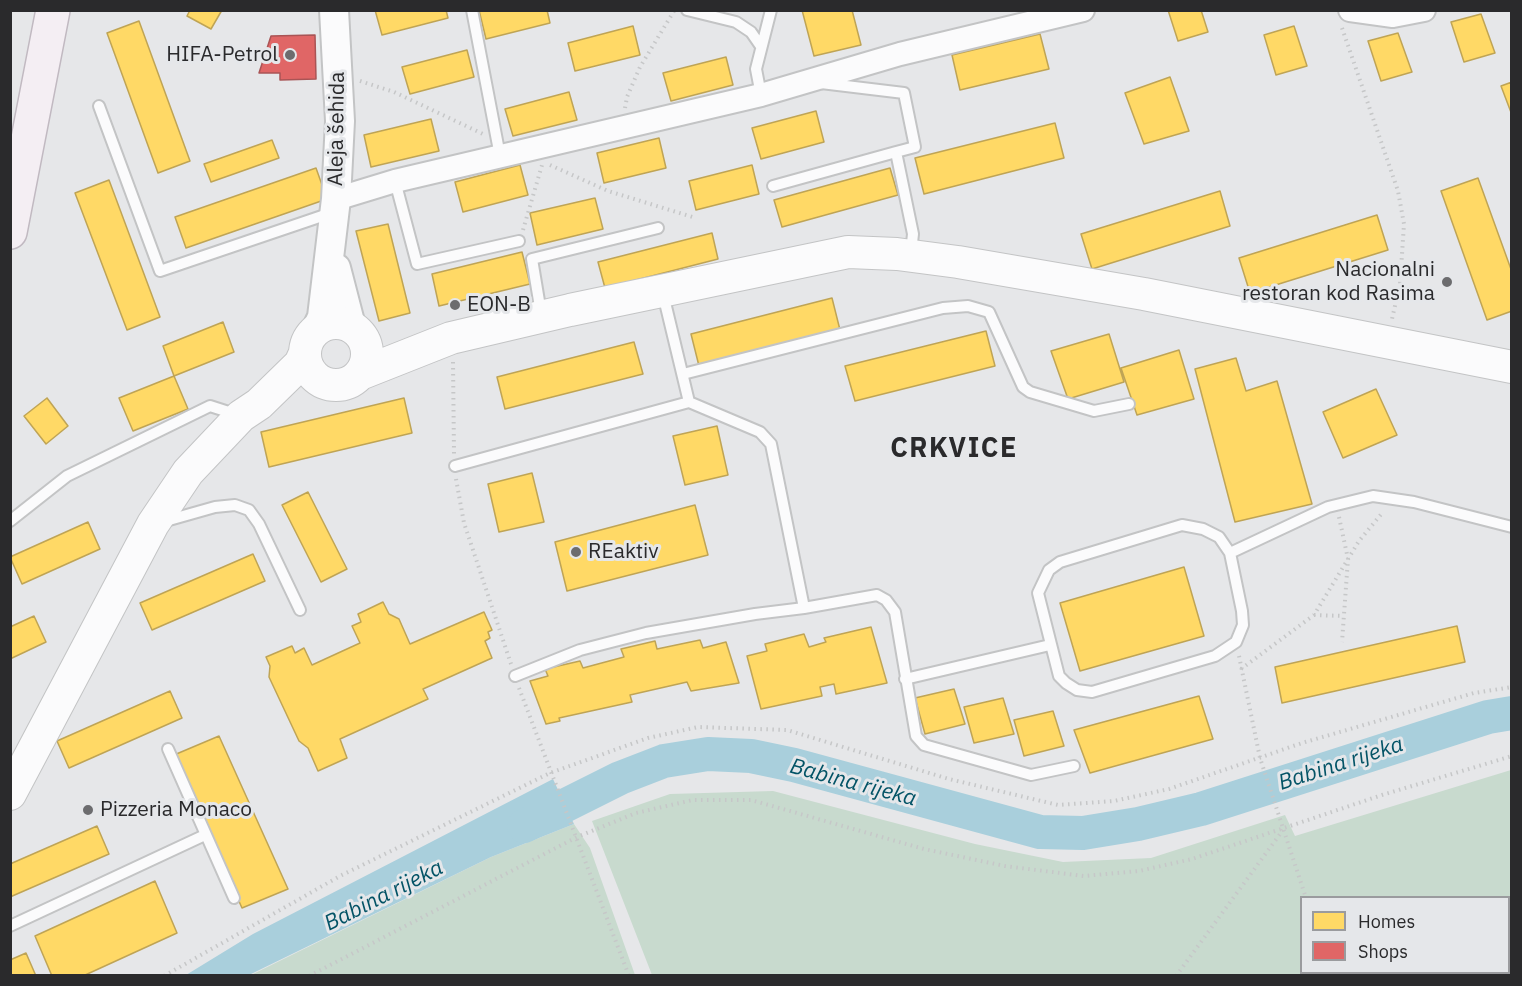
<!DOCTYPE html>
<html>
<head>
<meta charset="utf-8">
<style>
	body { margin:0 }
	#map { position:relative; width:1522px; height:986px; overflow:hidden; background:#e6e7e9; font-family:"IBM Plex Sans",sans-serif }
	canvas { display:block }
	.frame { position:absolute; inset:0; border:12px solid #2a2a2c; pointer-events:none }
	.legend { position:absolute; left:1300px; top:896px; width:210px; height:78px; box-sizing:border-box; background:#e5e7ea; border:2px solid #9a9b9e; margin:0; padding:8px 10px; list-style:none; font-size:18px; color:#2a2a2c }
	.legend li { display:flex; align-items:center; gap:12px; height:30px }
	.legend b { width:30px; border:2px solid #9a9b9e }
</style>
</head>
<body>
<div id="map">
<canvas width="1522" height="986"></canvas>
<div class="frame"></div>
<ul class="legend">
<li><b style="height:16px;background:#ffd966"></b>Homes</li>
<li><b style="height:16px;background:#e06666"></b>Shops</li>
</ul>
</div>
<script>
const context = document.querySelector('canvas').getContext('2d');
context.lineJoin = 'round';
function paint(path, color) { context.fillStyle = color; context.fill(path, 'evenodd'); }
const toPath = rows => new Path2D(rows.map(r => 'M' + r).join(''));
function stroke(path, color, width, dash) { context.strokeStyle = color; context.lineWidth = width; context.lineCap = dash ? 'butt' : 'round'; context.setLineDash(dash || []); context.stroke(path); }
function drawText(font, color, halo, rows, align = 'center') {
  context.font = font + ' "IBM Plex Sans",sans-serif'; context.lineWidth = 6; context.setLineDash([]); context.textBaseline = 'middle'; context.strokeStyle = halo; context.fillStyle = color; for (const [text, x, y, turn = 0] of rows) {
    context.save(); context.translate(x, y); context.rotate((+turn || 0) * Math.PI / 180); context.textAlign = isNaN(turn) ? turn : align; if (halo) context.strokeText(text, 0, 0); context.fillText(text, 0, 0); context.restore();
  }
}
const green = toPath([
	[1511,770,1511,965,1508,964,1508,898,1302,898,1302,972,1391,973,1380,975,652,975,592,821,670,794,773,791,975,844,1063,862,1151,858,1285,815,1295,836],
	[574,824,590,848,635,975,249,976,491,857]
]);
const water = toPath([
	[553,779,574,824,491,857,249,975,186,975,253,934]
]);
const homes = toPath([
	[190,10,222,10,211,29,187,16,190,10],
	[375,10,446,10,448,18,382,35,375,10],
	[479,10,547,10,550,23,486,39,479,10],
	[802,10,852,10,861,45,814,56,802,10],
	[1168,10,1201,10,1208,32,1178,41,1168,10],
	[1481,14,1495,53,1464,62,1451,22,1481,14],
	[139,21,190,161,158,173,107,33,139,21],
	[633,26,640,55,575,71,568,43,633,26],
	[1294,26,1307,66,1276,75,1264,35,1294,26],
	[1398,33,1412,72,1381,81,1368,41,1398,33],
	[1040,34,1049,69,960,90,952,55,1040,34],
	[467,50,474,77,410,94,402,67,467,50],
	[726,57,733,85,671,101,663,73,726,57],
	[1170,77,1189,131,1144,144,1125,93,1170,77],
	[1512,82,1512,115,1501,86,1512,82],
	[569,92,577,120,513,136,505,109,569,92],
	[816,111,824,142,761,159,752,128,816,111],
	[431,119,439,151,371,167,364,135,431,119],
	[1055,123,1064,158,924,194,915,158,1055,123],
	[659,138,666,168,604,183,597,153,659,138],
	[272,140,279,158,211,182,204,164,272,140],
	[520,165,528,195,463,212,455,182,520,165],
	[752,165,759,194,696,210,689,181,752,165],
	[316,168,327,199,186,248,175,217,316,168],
	[890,168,898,195,782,227,774,200,890,168],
	[1478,178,1512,272,1512,311,1487,320,1441,191,1478,178],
	[109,180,160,317,127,330,75,193,109,180],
	[1220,191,1230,226,1092,269,1081,234,1220,191],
	[595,198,603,229,537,245,530,213,595,198],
	[1377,215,1388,250,1250,293,1239,258,1377,215],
	[388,224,410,313,379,321,356,231,388,224],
	[712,233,718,259,605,288,598,262,712,233],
	[522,252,530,284,439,306,432,274,522,252],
	[832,298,840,330,699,366,691,334,832,298],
	[223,322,234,352,174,376,163,346,223,322],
	[986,331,995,366,855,401,845,366,986,331],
	[1109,334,1124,382,1068,399,1051,351,1109,334],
	[634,342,643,374,505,409,497,377,634,342],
	[1179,350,1194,399,1137,415,1121,368,1179,350],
	[1236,358,1246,391,1277,381,1312,504,1235,522,1195,369,1236,358],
	[174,376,188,409,133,431,119,398,174,376],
	[1376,389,1397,435,1343,458,1323,412,1376,389],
	[47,398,68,426,46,444,24,416,47,398],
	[404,398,412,433,269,467,261,432,404,398],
	[717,426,728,475,685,485,673,436,717,426],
	[532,473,544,522,499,532,488,484,532,473],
	[308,492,347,569,321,582,282,505,308,492],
	[695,505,708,555,567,591,555,542,695,505],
	[88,522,100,549,22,584,10,557,88,522],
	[253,554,265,581,152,630,140,603,253,554],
	[1184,567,1204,636,1080,671,1060,603,1184,567],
	[383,602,389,614,399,619,410,644,484,612,492,630,488,632,490,638,485,641,492,658,423,689,428,699,340,739,347,758,318,771,308,748,299,741,269,677,270,666,266,657,292,646,295,653,304,648,312,665,360,643,352,626,361,622,358,614,383,602],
	[34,616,46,642,10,659,10,627,34,616],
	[1457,626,1465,662,1282,703,1275,667,1457,626],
	[871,627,887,683,836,694,834,684,820,687,822,696,761,709,747,656,767,651,765,644,804,634,809,647,826,642,824,638,871,627],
	[700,640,703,648,726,642,739,683,691,691,687,682,630,695,632,702,559,718,560,721,546,724,530,681,548,676,545,669,580,661,583,668,624,657,621,649,655,641,657,649,700,640],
	[954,689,965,724,925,734,915,698,954,689],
	[170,691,182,718,69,768,57,741,170,691],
	[1199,696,1213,739,1090,773,1074,730,1199,696],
	[1003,698,1014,734,974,743,964,707,1003,698],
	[1053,711,1064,746,1024,756,1014,720,1053,711],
	[219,736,288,889,242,908,174,755,219,736],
	[97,826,109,854,10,897,10,864,97,826],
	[155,881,177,933,83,976,52,976,35,936,155,881],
	[26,953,36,976,10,976,10,960,26,953]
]);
const shops = toPath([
	[315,35,316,79,280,80,280,73,259,73,271,36,315,35]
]);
const river = toPath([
	[524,826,620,778,664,761,708,754,751,756,794,765,1040,832,1083,833,1138,824,1201,809,1488,717,1512,713]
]);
const path = toPath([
	[1342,28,1398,191,1404,224,1400,284,1392,319],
	[360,81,394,92,483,134],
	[625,108,627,97,640,67,674,11],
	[550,165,608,191,696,218],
	[523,230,542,165],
	[453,362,454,454],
	[456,479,464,523,511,664],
	[1339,517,1348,559,1342,642],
	[1314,615,1344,616],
	[1239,656,1260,758,1306,898],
	[1241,669,1314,615,1359,541,1383,512],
	[519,688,629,976],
	[1330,972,1331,976],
	[164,976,340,876,550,773,648,738,698,727,787,730,949,779,1058,805,1114,801,1169,789,1302,743,1474,693,1512,687],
	[309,976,577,837,636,813,693,800,751,800,924,849,1005,866,1084,876,1139,871,1192,859,1382,795,1512,756],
	[1176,976,1283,830]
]);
const service = toPath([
	[472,10,500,156],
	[687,10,736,22,751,32,760,45],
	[821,83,904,93,915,147,896,152],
	[761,95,756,69,771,10],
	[99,106,160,271,331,213],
	[395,181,417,264,519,241],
	[773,186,896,152,913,234,911,252],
	[541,313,532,259,658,228],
	[683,374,943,308,968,306,989,312,1023,387,1030,392,1094,411,1129,404],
	[455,466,689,402],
	[10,521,67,476,210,406,238,415],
	[162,522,215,507,235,505,249,510,259,524,300,610],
	[1182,525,1203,529,1219,537,1230,553,1242,611,1243,625,1236,642,1215,656,1092,692,1077,690,1066,683,1059,676,1038,593,1049,570,1060,562,1182,525],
	[1230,553,1328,507,1373,496,1414,502,1512,527],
	[804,608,877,595,886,600,895,612,916,736,924,745,1031,775,1074,766],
	[515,676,580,650,646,633,755,614,804,608,771,444,760,432,689,402,663,294],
	[905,679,1050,645],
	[168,749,234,898],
	[10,926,205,835]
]);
const minor = toPath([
	[1350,10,1393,16,1424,10],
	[336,199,395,181,761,95,900,54,1083,10]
]);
const tertiary = toPath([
	[336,268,351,326],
	[316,330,322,317,336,199,340,121,334,10]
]);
const secondary = toPath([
	'305 354a31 31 0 1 1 62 0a31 31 0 1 1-62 0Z',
	[360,374,451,338,570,310,848,252,897,254,958,262,1144,294,1512,367],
	[10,794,153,524,188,472,241,416,259,404,300,364,305,353]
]);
const trunk = toPath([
	[10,232,53,10]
]);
const markers = [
	[290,55,6,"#6c6c6e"],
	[1447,282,6,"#6c6c6e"],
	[455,305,6,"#6c6c6e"],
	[576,552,6,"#6c6c6e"],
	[88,810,6,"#6c6c6e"]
];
const poiNames = [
	["HIFA-Petrol",278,55,"right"],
	["Nacionalni",1435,270,"right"],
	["restoran kod Rasima",1435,294,"right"],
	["EON-B",467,305],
	["REaktiv",588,552],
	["Pizzeria Monaco",100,810]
];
const streetNames = [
	["Aleja šehida",337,129,-89]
];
const waterNames = [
	["Babina rijeka",1341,764,-18],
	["Babina rijeka",853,783,15],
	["Babina rijeka",384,896,-27]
];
const districtNames = [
	["CRKVICE",954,449]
];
paint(green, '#c8dace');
paint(water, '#a9cfdc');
paint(homes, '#ffd966');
stroke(homes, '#bfa455', 1.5);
paint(shops, '#e06666');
stroke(shops, '#a95455', 1.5);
stroke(river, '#a9cfdc', 34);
stroke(service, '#c3c4c5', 14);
stroke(minor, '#c3c4c5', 26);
stroke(tertiary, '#c3c4c5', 32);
stroke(secondary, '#c3c4c5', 34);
stroke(trunk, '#c1b9c1', 36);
stroke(path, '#c6c7c8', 4, [1.5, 4.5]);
stroke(service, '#fbfbfc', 10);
stroke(minor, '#fbfbfc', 22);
stroke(tertiary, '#fbfbfc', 28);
stroke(secondary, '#fbfbfc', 32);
stroke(trunk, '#f4eef3', 33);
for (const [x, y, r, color] of markers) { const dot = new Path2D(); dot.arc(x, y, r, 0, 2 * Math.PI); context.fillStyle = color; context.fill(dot); stroke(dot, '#e5e7ea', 2); }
drawText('21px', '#2a2a2c', '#e5e7ea', poiNames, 'left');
drawText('21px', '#2a2a2c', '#e5e7ea', streetNames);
drawText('italic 22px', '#035366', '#e5e7ea', waterNames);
context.letterSpacing = '1.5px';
drawText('bold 27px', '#2a2a2c', '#e5e7ea', districtNames);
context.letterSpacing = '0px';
</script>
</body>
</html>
